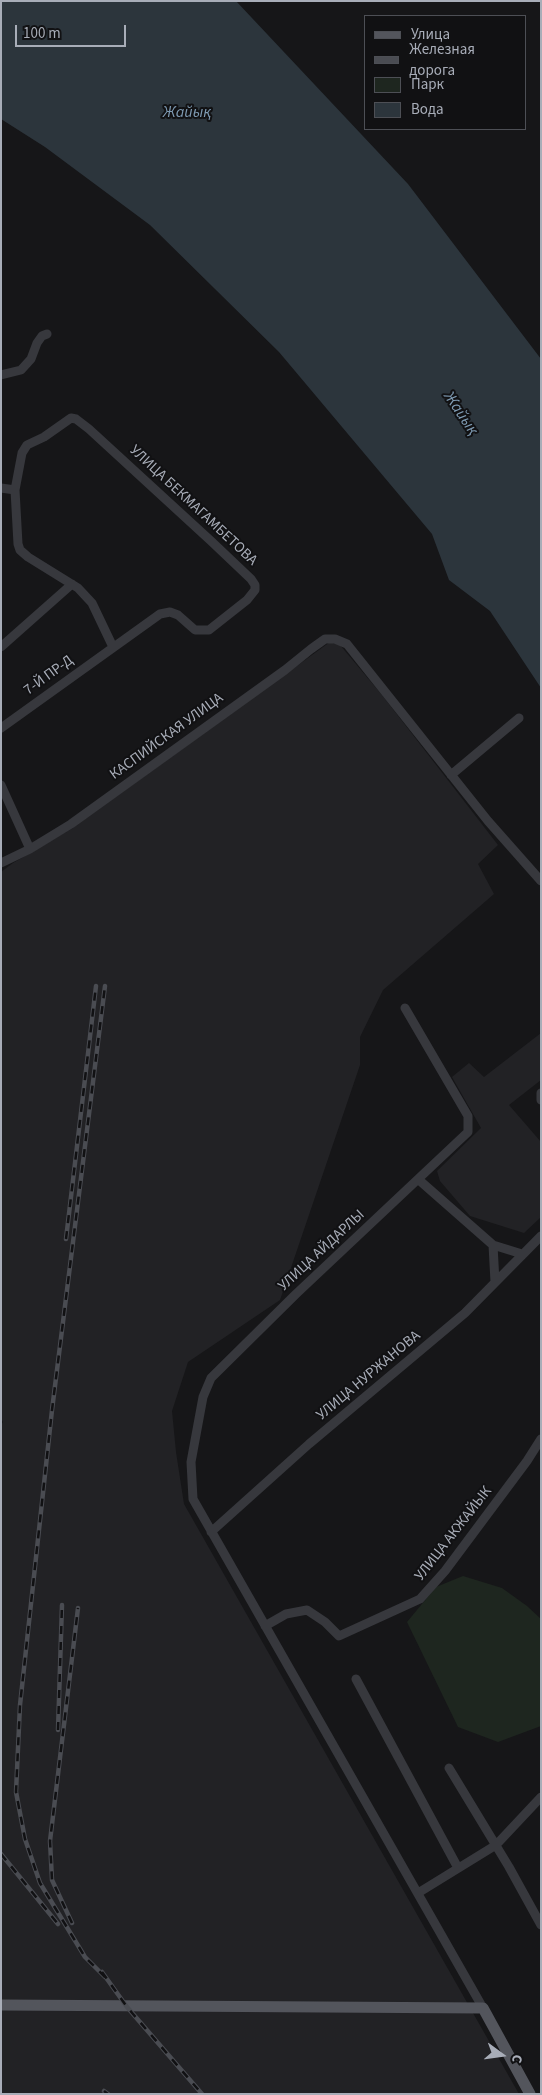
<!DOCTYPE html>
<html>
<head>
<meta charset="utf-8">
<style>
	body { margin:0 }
	#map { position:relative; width:542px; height:2095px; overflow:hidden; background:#161618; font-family:"Source Sans 3",sans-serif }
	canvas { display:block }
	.frame { position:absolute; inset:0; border:2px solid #a8adb8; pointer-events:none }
	.legend { position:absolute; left:364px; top:15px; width:162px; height:115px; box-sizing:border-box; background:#111113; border:1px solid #4d4f55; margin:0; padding:6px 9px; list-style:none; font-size:15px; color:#a8adb8 }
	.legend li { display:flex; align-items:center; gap:10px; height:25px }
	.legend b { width:25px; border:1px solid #4d4f55 }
	.north { position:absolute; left:477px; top:2030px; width:50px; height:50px; -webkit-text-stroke:4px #111113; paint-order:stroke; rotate:104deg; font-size:14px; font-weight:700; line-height:20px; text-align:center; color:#a8adb8 }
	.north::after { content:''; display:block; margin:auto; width:18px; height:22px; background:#a8adb8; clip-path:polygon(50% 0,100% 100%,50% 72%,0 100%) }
	.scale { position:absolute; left:15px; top:25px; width:111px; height:22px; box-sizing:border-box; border:2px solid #a8adb8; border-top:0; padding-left:6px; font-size:15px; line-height:18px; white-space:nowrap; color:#a8adb8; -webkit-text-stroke:4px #111113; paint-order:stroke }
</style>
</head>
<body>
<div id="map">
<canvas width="542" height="2095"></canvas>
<div class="frame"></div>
<ul class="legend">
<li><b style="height:6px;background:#53555c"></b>Улица</li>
<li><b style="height:6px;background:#4a4c52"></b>Железная дорога</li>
<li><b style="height:14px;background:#1e261f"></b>Парк</li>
<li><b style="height:14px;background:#2c353c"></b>Вода</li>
</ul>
<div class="north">С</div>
<div class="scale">100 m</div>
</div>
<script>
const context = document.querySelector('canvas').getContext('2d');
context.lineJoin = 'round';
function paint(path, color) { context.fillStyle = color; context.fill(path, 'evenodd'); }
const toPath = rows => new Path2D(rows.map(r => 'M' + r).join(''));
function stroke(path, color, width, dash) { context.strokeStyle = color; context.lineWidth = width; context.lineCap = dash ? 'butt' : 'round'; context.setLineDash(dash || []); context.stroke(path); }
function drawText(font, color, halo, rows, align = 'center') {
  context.font = font + ' "Source Sans 3",sans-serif'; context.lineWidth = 4; context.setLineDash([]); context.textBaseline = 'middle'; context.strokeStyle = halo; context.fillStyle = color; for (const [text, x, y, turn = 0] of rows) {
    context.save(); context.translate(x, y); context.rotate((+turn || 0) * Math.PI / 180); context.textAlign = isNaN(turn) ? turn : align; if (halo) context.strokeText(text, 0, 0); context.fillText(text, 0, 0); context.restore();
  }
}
const built = toPath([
	[330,642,340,645,382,695,498,845,478,864,494,894,383,990,360,1037,360,1065,280,1300,188,1362,172,1411,176,1452,184,1504,519,2094,1,2094,1,1425,3,1422,1,1419,1,872,13,863,73,828],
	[541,1033,541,1080,509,1105,541,1142,541,1217,524,1233,470,1216,440,1181,437,1171,481,1128,452,1077,469,1063,484,1077]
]);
const green = toPath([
	[463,1576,502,1588,527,1606,541,1619,541,1726,498,1742,458,1727,407,1622,436,1587]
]);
const water = toPath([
	[1,1,236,1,408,184,541,359,541,688,490,611,449,580,432,534,279,352,150,225,45,147,1,119]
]);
const minor = toPath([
	[1,375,21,370,31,359,37,343,42,336,47,334],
	[1,488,15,490],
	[1,647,72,584],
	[1,728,160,614,170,612,178,615,195,630,209,630,247,600,255,590,255,585,251,579,211,541,89,429,76,419,71,418,44,437,27,445,22,453,15,490,18,544,20,550,28,557,78,588,92,603,113,647],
	[451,775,519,718],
	[1,785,30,849],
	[1,863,30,849,71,824,285,670,311,649,325,639,335,639,347,644,488,821,541,881],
	[405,1008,468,1116,468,1132,296,1294,211,1378,203,1397,191,1462,193,1499,483,2008],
	[541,1093,541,1100],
	[419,1180,493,1245,495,1282],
	[493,1245,522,1254],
	[211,1532,309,1444,465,1313,541,1236],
	[265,1626,286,1614,307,1610,325,1622,339,1636,420,1599,445,1571,527,1461,541,1439],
	[356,1679,458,1868],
	[449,1768,509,1867,541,1925],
	[418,1893,496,1845,541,1797]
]);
const major = toPath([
	[1,2005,483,2008,530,2094]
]);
const rail = toPath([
	[66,1239,96,986],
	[58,1730,62,1605],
	[1,1854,58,1924],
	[72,1923,52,1880,50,1841,78,1608],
	[102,1972,127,2007,202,2094],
	[105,1977,85,1957,40,1883,25,1839,16,1792,20,1705,52,1410,105,986],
	[104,2091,108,2094]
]);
const streetNames = [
	["УЛИЦА БЕКМАГАМБЕТОВА",193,506,43],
	["7-Й ПР-Д",49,676,-36],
	["КАСПИЙСКАЯ УЛИЦА",167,737,-36],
	["УЛИЦА АЙДАРЛЫ",322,1251,-43],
	["УЛИЦА НУРЖАНОВА",369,1376,-40],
	["УЛИЦА АКЖАЙЫК",454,1534,-52]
];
const waterNames = [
	["Жайық",187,113],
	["Жайық",460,414,56]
];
paint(built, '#222225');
paint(green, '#1e261f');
paint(water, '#2c353c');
stroke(minor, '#37383d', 9);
stroke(major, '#53555c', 11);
stroke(rail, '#4a4c52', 4.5);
stroke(rail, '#111113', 2.5, [8]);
drawText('15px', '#a8adb8', '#111113', streetNames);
drawText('italic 16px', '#7f9bb3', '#111113', waterNames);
</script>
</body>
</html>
